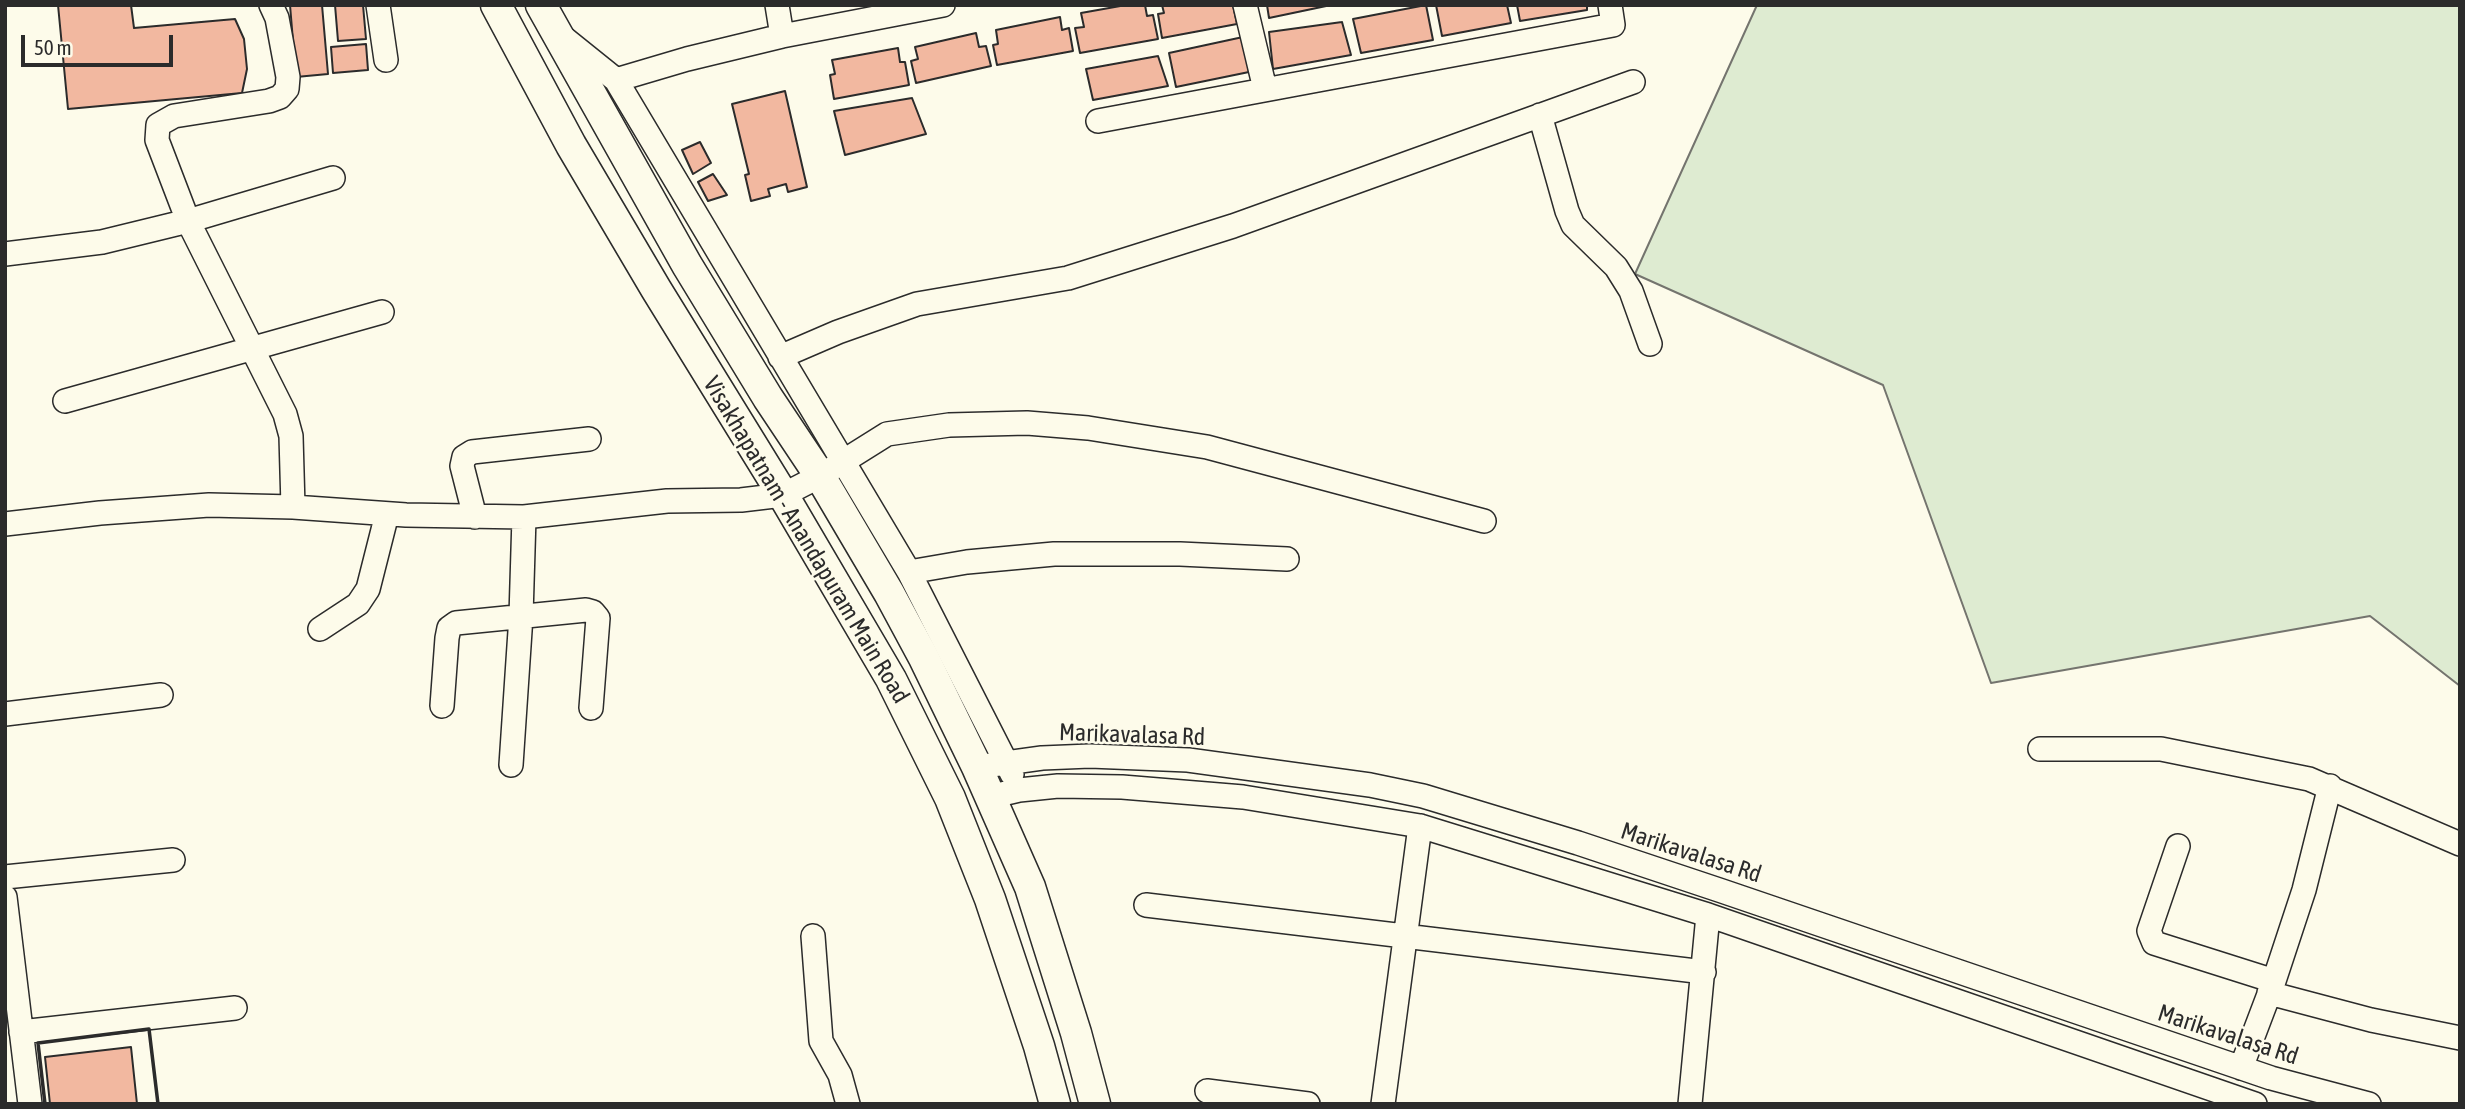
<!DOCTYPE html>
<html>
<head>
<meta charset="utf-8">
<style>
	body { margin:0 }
	#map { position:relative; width:2465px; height:1109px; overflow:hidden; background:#fdfbea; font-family:"Asap Condensed",sans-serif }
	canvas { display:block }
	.frame { position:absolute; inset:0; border:7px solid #2b2b2b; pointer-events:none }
	.scale { position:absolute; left:21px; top:35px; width:152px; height:32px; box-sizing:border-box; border:4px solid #2b2b2b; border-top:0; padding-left:9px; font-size:21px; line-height:24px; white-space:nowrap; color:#2b2b2b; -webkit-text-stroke:5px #fdfbea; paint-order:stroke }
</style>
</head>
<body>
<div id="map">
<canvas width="2465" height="1109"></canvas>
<div class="frame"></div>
<div class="scale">50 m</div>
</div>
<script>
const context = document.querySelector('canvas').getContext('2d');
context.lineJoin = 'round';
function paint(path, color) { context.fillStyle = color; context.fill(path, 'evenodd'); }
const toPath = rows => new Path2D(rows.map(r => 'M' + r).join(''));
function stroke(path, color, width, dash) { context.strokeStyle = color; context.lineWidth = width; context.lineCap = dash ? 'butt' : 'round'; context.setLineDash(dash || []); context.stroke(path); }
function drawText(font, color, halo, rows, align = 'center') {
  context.font = font + ' "Asap Condensed",sans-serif'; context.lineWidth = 5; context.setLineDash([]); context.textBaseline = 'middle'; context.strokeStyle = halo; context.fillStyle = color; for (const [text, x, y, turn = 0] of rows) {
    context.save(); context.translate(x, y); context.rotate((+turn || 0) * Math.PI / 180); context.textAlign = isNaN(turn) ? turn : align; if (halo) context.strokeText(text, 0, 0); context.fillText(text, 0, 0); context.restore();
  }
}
const green = toPath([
	[1757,5,2460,5,2460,686,2370,616,1991,683,1883,385,1635,274,1757,5]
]);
const building = toPath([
	[58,5,131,5,134,28,235,19,244,39,247,69,242,93,68,109,58,5],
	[290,5,322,5,328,74,296,77,290,5],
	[335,5,363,5,366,39,338,41,335,5],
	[1126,5,1145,5,1147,16,1153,15,1158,39,1080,53,1075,28,1084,27,1081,13,1126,5],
	[1162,5,1233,5,1237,24,1162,38,1158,14,1164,13,1162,5],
	[1267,5,1331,5,1269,18,1267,5],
	[1426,5,1433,40,1361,53,1353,19,1426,5],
	[1436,5,1507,5,1511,23,1442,36,1436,5],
	[1517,5,1587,5,1587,10,1520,21,1517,5],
	[1060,17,1062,30,1069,28,1073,51,997,65,993,45,998,44,996,30,1060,17],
	[1342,22,1351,55,1273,69,1269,32,1342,22],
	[976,33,979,47,986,46,991,66,916,83,911,61,918,59,915,47,976,33],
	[1243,37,1249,72,1176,87,1169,53,1243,37],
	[366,44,368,70,333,73,331,47,366,44],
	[898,48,900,62,905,62,909,85,834,99,830,75,835,74,832,60,898,48],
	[1158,56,1168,86,1093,100,1086,69,1158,56],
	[785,91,807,187,788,192,786,184,768,189,770,196,751,201,745,175,749,174,732,104,785,91],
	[912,98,926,134,845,155,834,111,912,98],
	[700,142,711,163,693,174,682,150,700,142],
	[713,174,727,195,708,201,698,182,713,174],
	[131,1047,137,1104,50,1104,45,1057,131,1047]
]);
const minor = toPath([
	[271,5,277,18,288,77,287,89,280,97,269,101,174,116,158,125,157,140,188,221,285,414,291,436,293,507],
	[378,5,386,60],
	[777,5,782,36],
	[1245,5,1265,89],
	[565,39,616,80,909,572,1012,774],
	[616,80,687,59,782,36,943,5],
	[1540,115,1567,211,1573,225,1616,267,1631,291,1650,344],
	[1098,121,1613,25,1610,5],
	[5,254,102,242,188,221,333,178],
	[780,357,838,332,917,304,1068,278,1233,226,1633,82],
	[65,401,382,312],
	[475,517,462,466,464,457,472,452,589,439],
	[5,524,100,513,209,505,293,507,406,515,524,517,667,501,741,500,783,495,820,476,887,434,949,425,1027,423,1088,428,1207,447,1484,521],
	[909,572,967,562,1054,554,1180,554,1287,559],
	[320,629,358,604,368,589,387,514],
	[442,706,447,638,449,628,456,623,586,610,593,612,598,618,591,708],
	[5,714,161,695],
	[2040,749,2161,749,2309,779,2460,844],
	[511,765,521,616,524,517],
	[977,767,1042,758,1090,756,1188,760,1370,785,1423,796,1578,843,1722,891,2271,1078,2369,1104],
	[989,797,1019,790,1058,786,1122,787,1243,797,1420,826,1708,915,2255,1104],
	[2178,846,2149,931,2154,943,2274,981],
	[5,877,173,860],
	[5,897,30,1104],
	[1146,905,1704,972],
	[813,936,821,1041,840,1075,848,1104],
	[2269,993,2371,1020,2460,1038],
	[21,1032,235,1008],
	[2241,1068,2274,981,2304,890,2330,786],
	[1207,1091,1308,1104],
	[1383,1104,1420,826],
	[1690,1104,1708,915]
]);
const major = toPath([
	[496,5,571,145,656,289,783,495,891,679,950,798,990,899,1039,1046,1055,1104],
	[541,5,687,265,768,398,820,476,889,593,924,658,977,767,1030,887,1076,1033,1095,1104]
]);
const wall = toPath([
	[45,1104,38,1043,149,1029,158,1104]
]);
const streetNames = [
	["Visakhapatnam - Anandapuram Main Road",806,540,59],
	["Marikavalasa Rd",1132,735,2],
	["Marikavalasa Rd",1691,853,18],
	["Marikavalasa Rd",2228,1035,18]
];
paint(green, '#deebd1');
stroke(green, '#74746e', 2);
paint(building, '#f2b8a0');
stroke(building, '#2b2b2b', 2);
stroke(minor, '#2b2b2b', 26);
stroke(major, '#2b2b2b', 33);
stroke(minor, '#fdfbea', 23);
stroke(major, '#fdfbea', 30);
stroke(wall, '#2b2b2b', 3.5);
drawText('24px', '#2b2b2b', '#fdfbea', streetNames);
</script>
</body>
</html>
